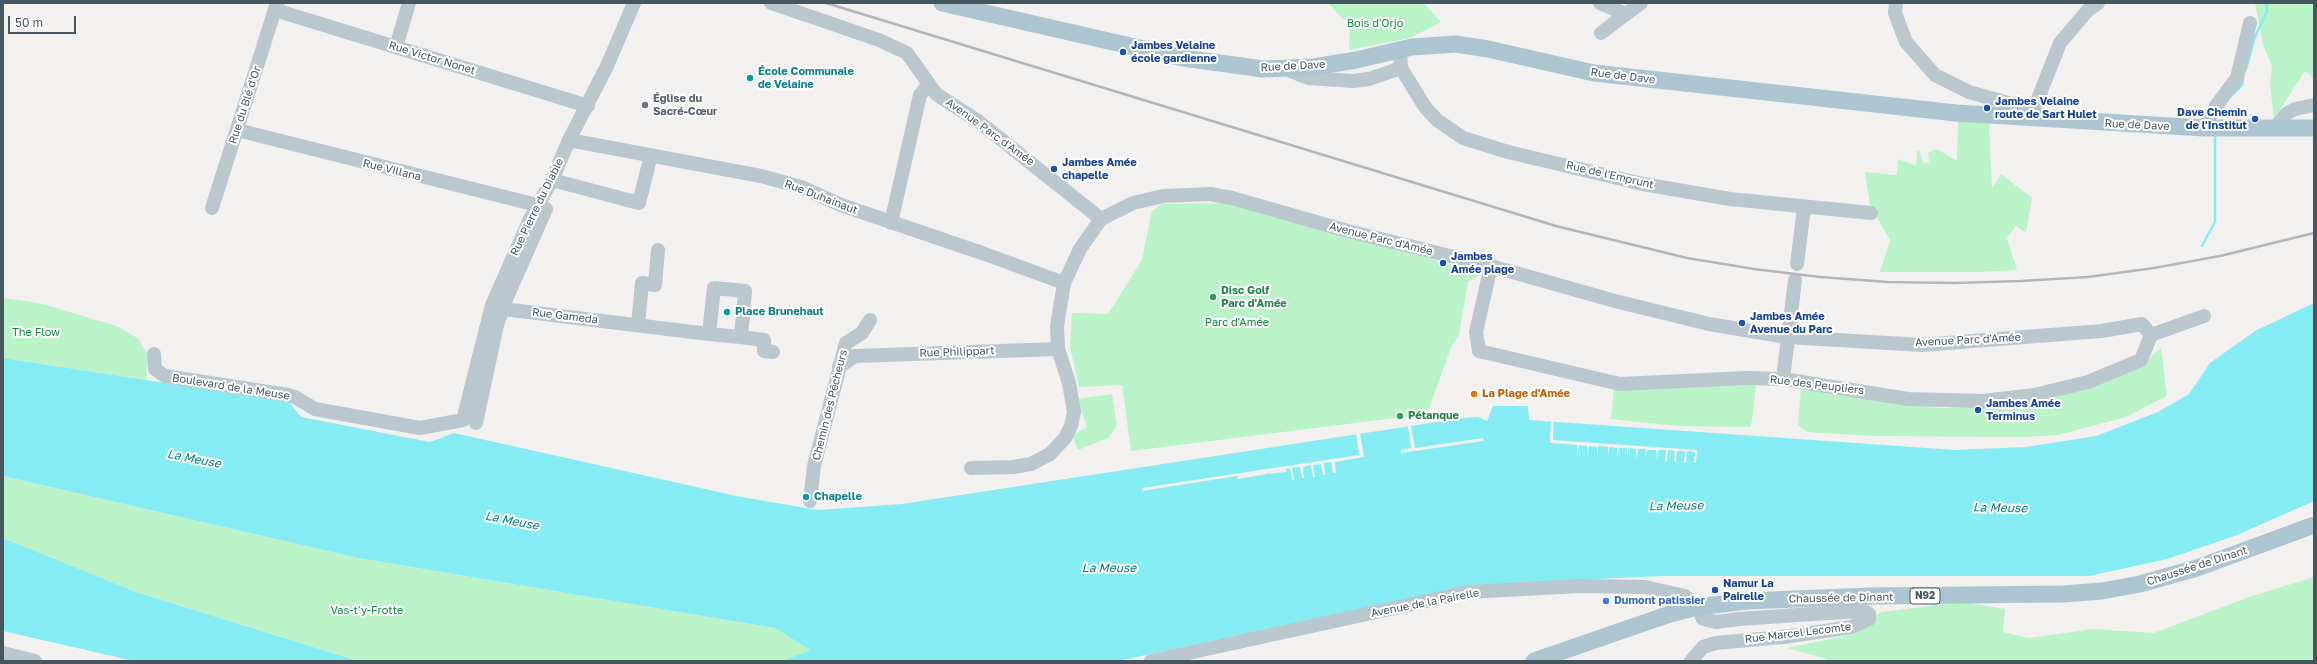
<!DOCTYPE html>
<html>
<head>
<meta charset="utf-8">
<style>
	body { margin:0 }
	#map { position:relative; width:2317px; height:664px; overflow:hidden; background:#f3f0f0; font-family:"Golos Text",sans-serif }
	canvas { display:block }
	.frame { position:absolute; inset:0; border:4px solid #46575f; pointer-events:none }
	.scale { position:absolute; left:8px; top:16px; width:68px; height:18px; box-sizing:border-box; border:2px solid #46575f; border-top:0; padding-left:5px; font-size:12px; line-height:14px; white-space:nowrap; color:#46575f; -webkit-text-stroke:3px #fff; paint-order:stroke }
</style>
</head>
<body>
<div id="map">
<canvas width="2317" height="664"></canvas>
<div class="frame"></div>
<div class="scale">50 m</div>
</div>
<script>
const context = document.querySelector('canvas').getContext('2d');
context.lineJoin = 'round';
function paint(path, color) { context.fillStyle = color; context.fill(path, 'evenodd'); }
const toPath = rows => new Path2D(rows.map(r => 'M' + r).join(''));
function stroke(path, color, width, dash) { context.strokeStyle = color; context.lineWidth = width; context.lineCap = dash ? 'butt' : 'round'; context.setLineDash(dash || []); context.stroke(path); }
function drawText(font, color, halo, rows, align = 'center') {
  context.font = font + ' "Golos Text",sans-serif'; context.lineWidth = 4; context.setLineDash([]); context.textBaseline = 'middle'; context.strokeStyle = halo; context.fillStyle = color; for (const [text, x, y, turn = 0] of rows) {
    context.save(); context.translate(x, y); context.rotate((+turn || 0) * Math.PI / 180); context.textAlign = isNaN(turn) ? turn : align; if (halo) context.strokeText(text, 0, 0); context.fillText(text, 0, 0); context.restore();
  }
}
const green = toPath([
	[1328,3,1424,3,1441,22,1410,38,1349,50,1350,26],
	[2255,3,2314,3,2314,79,2305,71,2274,119,2270,85,2272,66,2263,45],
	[1958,120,1989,123,1992,188,2001,174,2032,198,2026,233,2016,226,2007,238,2017,270,1981,272,1880,272,1890,240,1870,205,1865,172,1897,175,1898,159,1916,166,1917,150,1920,152,1923,163,1929,162,1928,152,1937,149,1957,161],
	[1231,203,1449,264,1479,270,1480,274,1468,282,1459,335,1452,345,1427,414,1131,451,1122,385,1079,387,1070,347,1072,313,1108,314,1142,260,1152,211,1162,204],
	[3,298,39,303,117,326,139,339,148,356,146,380,3,358],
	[2161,348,2167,396,2126,417,2058,435,2024,437,1873,436,1807,432,1798,425,1801,388,1923,406,1942,408,1990,406,2144,363],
	[1756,384,1752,421,1750,427,1678,426,1611,419,1614,389],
	[1112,394,1117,426,1108,438,1078,450,1072,435,1087,427,1077,399],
	[3,476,358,558,775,628,810,650,783,661,358,661,136,592,3,538],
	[2314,577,2314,661,1826,661,1827,659,1787,648,1854,634,1881,612,1961,602,2005,609,2003,632,2029,638,2093,629,2154,633,2249,597]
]);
const water = toPath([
	[2314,303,2314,501,2237,535,2167,559,2089,576,1661,576,1472,585,1118,661,783,661,810,650,775,628,358,558,3,476,3,358,289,402,301,417,430,442,454,433,741,497,818,510,902,504,1463,418,1478,417,1487,421,1493,406,1528,406,1529,420,1955,450,2026,447,2096,436,2158,412,2189,394,2210,363,2255,331],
	[3,538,136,592,358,661,134,661,3,631]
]);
const pier = toPath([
	[1551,419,1554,419,1553,440,1697,450,1696,463,1694,463,1695,452,1687,451,1686,463,1684,463,1685,451,1677,451,1676,462,1674,461,1675,451,1668,450,1667,462,1665,461,1666,450,1658,450,1657,461,1656,450,1647,450,1645,460,1646,449,1638,449,1637,460,1636,449,1628,448,1627,459,1627,448,1619,448,1617,459,1617,448,1609,447,1608,458,1608,447,1598,446,1597,458,1597,447,1589,446,1587,457,1587,446,1579,445,1577,457,1577,445,1550,443],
	[1408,426,1411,426,1415,448,1483,438,1484,441,1401,453,1401,450,1411,448],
	[1360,432,1364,457,1335,462,1336,473,1333,473,1331,462,1324,463,1325,475,1323,475,1321,464,1313,465,1315,477,1313,477,1311,465,1303,467,1304,478,1302,478,1300,467,1292,468,1294,480,1292,480,1290,468,1286,469,1286,472,1269,474,1268,472,1267,474,1238,479,1237,476,1142,491,1142,488,1359,455,1356,433]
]);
const stream = toPath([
	[2246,69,2255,37,2267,11,2266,3],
	[2233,94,2242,85,2243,79],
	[2202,246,2215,222,2215,134]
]);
const minor = toPath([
	[771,3,879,40,907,53,936,94,978,121,1101,219],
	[1600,3,1626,14],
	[1896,3,1895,13,1906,42,1935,75,1969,92,2033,110],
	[275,10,588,106],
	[1601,33,1641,3],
	[396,47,409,3],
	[1400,50,1401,68,1425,107,1437,120,1463,138,1508,152,1643,184,1730,199,1871,213],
	[1286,69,1308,78,1353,81,1369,79,1401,68],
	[2030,119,2060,43,2088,10,2098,3],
	[2204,128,2216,106,2237,78,2250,23],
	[2274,129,2286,114,2295,109,2314,105],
	[237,130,537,205,546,209,507,297,497,325,476,423],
	[569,140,761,176,801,187,841,205,985,254,1064,283],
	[552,180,639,203,651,155],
	[212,208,277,3],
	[891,223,920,95,929,84],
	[1797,264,1804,208],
	[1491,266,1476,332,1479,351,1620,384,1746,378,1783,379,1908,399,1982,401,2034,395,2088,382,2141,360,2151,335],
	[495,306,503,309,709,334,741,337,745,291,714,288,709,334],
	[638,325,642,283,655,285,658,250],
	[2151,335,2204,316],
	[741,337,764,340,764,351,773,352],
	[154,354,155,369,165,376,288,395,295,397,315,409,420,428,463,420,492,305,529,221,552,180,569,140,607,66,634,3],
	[839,367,855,356,1058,349],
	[1783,379,1795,280],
	[971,468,1013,467,1031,464,1050,454,1065,438,1071,426,1074,412,1069,383,1058,349,1057,326,1064,283,1080,249,1101,219,1133,203,1163,196,1210,194,1232,198,1348,231,1491,266,1615,301,1709,324,1787,337,1922,345,2102,331,2142,324,2151,335],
	[810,501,814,466,846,343,862,333,870,320],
	[3,653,35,661],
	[1151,661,1468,592,1580,586,1645,587,1685,596,1698,607,1703,619,1716,622,1739,619,1827,613,1864,611,1869,614,1869,619,1852,627,1783,637,1716,643,1703,647,1691,661]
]);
const major = toPath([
	[942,3,1183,58,1263,69,1314,67,1356,60,1412,47,1456,44,1488,49,1594,73,1956,113,2204,128,2314,128],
	[1534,661,1670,614,1698,607,1746,601,1870,596,2063,594,2102,591,2140,584,2197,568,2314,525]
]);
const rail = toPath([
	[826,3,1556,226,1687,258,1754,269,1820,277,1888,282,1954,283,2021,281,2088,277,2154,268,2220,256,2314,233]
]);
const markers = [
	[1123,52,4,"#1a4fb4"],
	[750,78,4,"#0f9aa8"],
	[645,105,4,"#6b7280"],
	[1987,108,4,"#1a4fb4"],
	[2255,119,4,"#1a4fb4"],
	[1054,169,4,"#1a4fb4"],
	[1443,263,4,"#1a4fb4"],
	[1213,297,4,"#2e9e5b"],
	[727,312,4,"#0f9aa8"],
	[1742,323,4,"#1a4fb4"],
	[1474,394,4,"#e8710a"],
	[1978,410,4,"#1a4fb4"],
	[1400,416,4,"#2e9e5b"],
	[806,497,4,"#0f9aa8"],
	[1715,590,4,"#1a4fb4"],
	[1606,601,4,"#3f7fe0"]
];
const shields = [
	[1925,596,30]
];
const shieldNames = [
	["N92",1925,596]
];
const parkNames = [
	["Bois d'Orjo",1375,24],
	["Parc d'Amée",1237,323],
	["The Flow",36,333],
	["Vas-t'y-Frotte",367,611]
];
const transitNames = [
	["Jambes Velaine",1131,46],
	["école gardienne",1131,59],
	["Jambes Velaine",1995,102],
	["route de Sart Hulet",1995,115],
	["Dave Chemin",2247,113,"right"],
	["de l'Institut",2247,126,"right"],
	["Jambes Amée",1062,163],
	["chapelle",1062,176],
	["Jambes",1451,257],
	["Amée plage",1451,270],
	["Jambes Amée",1750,317],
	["Avenue du Parc",1750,330],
	["Jambes Amée",1986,404],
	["Terminus",1986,417],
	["Namur La",1723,584],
	["Pairelle",1723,597]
];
const streetNames = [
	["Rue Victor Nonet",432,58,17],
	["Rue de Dave",1293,66,-3],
	["Rue de Dave",1623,76,7],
	["Rue du Blé d'Or",245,105,-72],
	["Rue de Dave",2137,125,3],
	["Avenue Parc d'Amée",990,132,36],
	["Rue Villana",392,170,14],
	["Rue de l'Emprunt",1610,175,13],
	["Rue Duhainaut",821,197,21],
	["Rue Pierre du Diable",537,207,-64],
	["Avenue Parc d'Amée",1381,239,14],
	["Rue Gameda",565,316,7],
	["Avenue Parc d'Amée",1968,340,-3],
	["Rue Philippart",957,352,-2],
	["Rue des Peupliers",1817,385,7],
	["Boulevard de la Meuse",231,387,9],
	["Chemin des Pêcheurs",830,405,-76],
	["Chaussée de Dinant",2197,566,-18],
	["Chaussée de Dinant",1841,598,-1],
	["Avenue de la Pairelle",1425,603,-11],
	["Rue Marcel Lecomte",1798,633,-7]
];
const cultureNames = [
	["École Communale",758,72],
	["de Velaine",758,85],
	["Place Brunehaut",735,312],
	["Chapelle",814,497]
];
const worshipNames = [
	["Église du",653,99],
	["Sacré-Cœur",653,112]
];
const leisureNames = [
	["Disc Golf",1221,291],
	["Parc d'Amée",1221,304],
	["Pétanque",1408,416]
];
const foodNames = [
	["La Plage d'Amée",1482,394]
];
const shopNames = [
	["Dumont patissier",1614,601]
];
const waterNames = [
	["La Meuse",194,459,11],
	["La Meuse",1676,506,-1],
	["La Meuse",2000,508,1],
	["La Meuse",512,521,11],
	["La Meuse",1109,568]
];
paint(green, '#bbf3c9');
paint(water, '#85ecf4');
paint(pier, '#f3f0f0');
stroke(stream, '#85ecf4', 2.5);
stroke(minor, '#bac7ce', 14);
stroke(major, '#adc4d1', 17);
stroke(rail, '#b2b6bb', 2.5);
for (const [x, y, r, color] of markers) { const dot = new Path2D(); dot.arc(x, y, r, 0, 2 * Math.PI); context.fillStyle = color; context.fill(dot); stroke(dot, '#fff', 1.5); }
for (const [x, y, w] of shields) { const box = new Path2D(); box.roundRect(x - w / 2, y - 8, w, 16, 3); context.fillStyle = '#fff'; context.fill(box); stroke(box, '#46575f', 1); }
drawText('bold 10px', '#46575f', null, shieldNames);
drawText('11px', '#0f893b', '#fff', parkNames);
drawText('bold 11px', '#164399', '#fff', transitNames, 'left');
drawText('11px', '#46575f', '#fff', streetNames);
drawText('bold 11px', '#0d838f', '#fff', cultureNames, 'left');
drawText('bold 11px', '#5b616d', '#fff', worshipNames, 'left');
drawText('bold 11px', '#27864d', '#fff', leisureNames, 'left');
drawText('bold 11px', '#c56008', '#fff', foodNames, 'left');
drawText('bold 11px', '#366cbe', '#fff', shopNames, 'left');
drawText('italic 12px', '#057d87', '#fff', waterNames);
</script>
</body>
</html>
